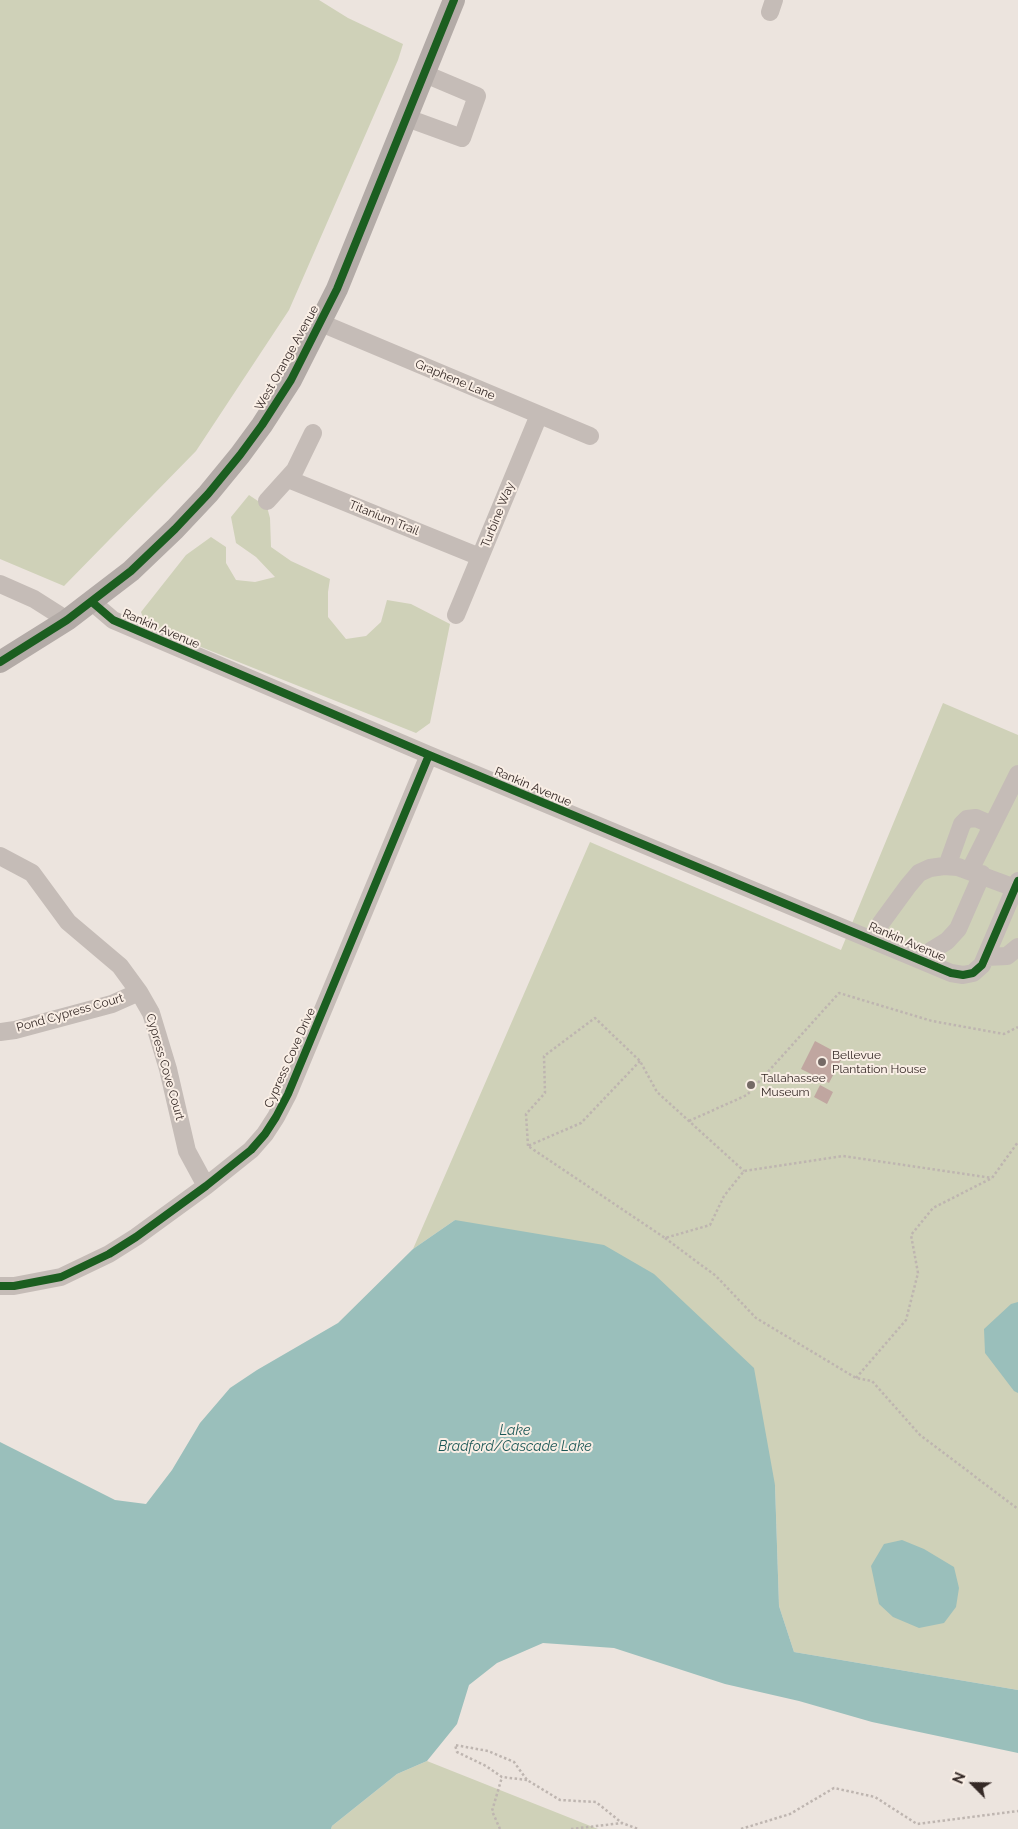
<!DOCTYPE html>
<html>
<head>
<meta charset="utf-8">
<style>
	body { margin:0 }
	#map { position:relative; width:1018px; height:1829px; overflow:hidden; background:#ece4de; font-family:Raleway,sans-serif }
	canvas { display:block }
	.north { position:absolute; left:948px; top:1759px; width:50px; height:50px; -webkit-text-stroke:4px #f9eee5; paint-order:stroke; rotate:293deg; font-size:14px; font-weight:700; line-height:20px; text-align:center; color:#352926 }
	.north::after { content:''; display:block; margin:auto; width:18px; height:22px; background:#352926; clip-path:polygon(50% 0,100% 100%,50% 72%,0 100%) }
</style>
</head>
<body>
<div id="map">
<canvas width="1018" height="1829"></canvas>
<div class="north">N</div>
</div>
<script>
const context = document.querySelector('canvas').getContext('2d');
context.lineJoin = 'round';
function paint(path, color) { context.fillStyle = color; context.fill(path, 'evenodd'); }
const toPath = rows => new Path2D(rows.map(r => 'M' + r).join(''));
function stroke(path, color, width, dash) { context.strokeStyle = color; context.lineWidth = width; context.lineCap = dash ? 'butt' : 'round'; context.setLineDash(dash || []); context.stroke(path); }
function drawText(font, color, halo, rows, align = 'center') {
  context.font = font + ' Raleway,sans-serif'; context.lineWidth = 4; context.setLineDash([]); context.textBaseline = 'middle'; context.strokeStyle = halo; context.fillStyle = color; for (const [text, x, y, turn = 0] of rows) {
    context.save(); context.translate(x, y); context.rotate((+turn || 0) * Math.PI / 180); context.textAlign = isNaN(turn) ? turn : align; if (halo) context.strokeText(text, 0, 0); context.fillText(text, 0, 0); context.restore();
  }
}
const green = toPath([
	[0,0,319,0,348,18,403,44,398,60,289,310,196,451,64,586,0,559],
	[249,495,267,507,270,518,271,547,291,561,330,579,328,592,328,617,346,639,366,636,381,622,387,600,411,604,450,624,430,723,416,733,146,625,141,612,186,555,211,537,226,547,226,563,236,580,255,582,275,577,256,557,236,543,231,517],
	[943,703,1018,735,1018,1690,794,1652,779,1606,775,1485,455,1220,413,1249,590,842,841,950],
	[427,1761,598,1829,331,1829,332,1826,397,1774]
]);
const water = toPath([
	[455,1220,604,1245,654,1274,754,1368,775,1485,779,1606,794,1652,1018,1690,1018,1753,872,1722,799,1701,725,1684,614,1648,543,1643,497,1663,469,1685,457,1724,427,1761,397,1774,332,1826,331,1829,0,1829,0,1442,115,1500,146,1504,172,1470,200,1423,230,1388,257,1370,338,1323,413,1249],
	[1018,1302,1018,1393,1014,1391,985,1353,984,1329,1011,1304],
	[902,1540,924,1549,954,1567,959,1588,956,1607,944,1623,919,1628,893,1617,879,1604,871,1566,884,1544]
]);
const building = toPath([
	[815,1041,843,1056,829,1083,801,1069],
	[820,1085,833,1092,827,1104,814,1097]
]);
const path = toPath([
	[640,1061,581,1123,528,1146,665,1238,710,1225,724,1196,744,1171,843,1156,992,1178],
	[689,1121,747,1095,839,993,932,1021,1004,1034,1018,1027],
	[528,1146,526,1114,545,1093,544,1056,595,1018,640,1061,657,1092,744,1171],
	[665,1238,716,1276,756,1318,856,1378,872,1381,920,1435,1018,1509],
	[856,1378,906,1320,918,1273,911,1235,933,1208,992,1178,1018,1142],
	[527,1780,502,1777,486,1766,457,1752,455,1745,488,1751,514,1762,527,1780,560,1800,596,1802,622,1823],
	[500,1829,492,1811,502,1777],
	[571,1829,622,1823,638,1829],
	[741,1829,790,1814,834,1788,875,1797,917,1824,1018,1811]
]);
const minor = toPath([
	[770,12,774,0],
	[407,118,462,138,477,96,425,74],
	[321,323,590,436],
	[288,479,480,557],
	[267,501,295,470,313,433],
	[0,584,34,599,67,620],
	[92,602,113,620,429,755,951,973,963,975,973,973,982,965,1018,881],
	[456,615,539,415],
	[0,856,32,873,68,922,120,966,139,992,151,1013,168,1069,187,1151,206,1186],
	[947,866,962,824,967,819,976,818,992,825],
	[970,870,1018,774],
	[873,940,881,923,908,886,919,873,930,868,944,866,958,867,1015,888],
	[986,957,1007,956,1018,947],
	[918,959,947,941,958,929,982,874],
	[0,1032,15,1030,112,1004,139,992],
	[0,1286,14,1286,61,1277,109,1254,136,1237,206,1186,251,1150,265,1134,276,1117,288,1094,429,755]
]);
const major = toPath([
	[0,662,67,620,131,571,175,529,208,494,240,455,262,425,291,380,337,289,454,0]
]);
const cycleway = toPath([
	[92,602,113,620,429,755,951,973,963,975,973,973,982,965,1018,881],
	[0,662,67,620,131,571,175,529,208,494,240,455,262,425,291,380,337,289,454,0],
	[0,1286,14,1286,61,1277,109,1254,136,1237,206,1186,251,1150,265,1134,276,1117,288,1094,429,755]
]);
const markers = [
	[822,1062,5,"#756a66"],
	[751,1085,5,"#756a66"]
];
const streetNames = [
	["West Orange Avenue",287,358,-61],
	["Graphene Lane",455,380,23],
	["Turbine Way",498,515,-68],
	["Titanium Trail",384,518,22],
	["Rankin Avenue",161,629,23],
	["Rankin Avenue",533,787,23],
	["Rankin Avenue",907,942,23],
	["Pond Cypress Court",70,1013,-16],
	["Cypress Cove Drive",290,1058,-66],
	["Cypress Cove Court",165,1067,74]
];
const poiNames = [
	["Bellevue",832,1055],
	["Plantation House",832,1069],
	["Tallahassee",761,1078],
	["Museum",761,1092]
];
const waterNames = [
	["Lake",515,1431],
	["Bradford/Cascade Lake",515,1447]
];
paint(green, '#cfd1b8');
paint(water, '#9abfbb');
paint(building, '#c0a6a0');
stroke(path, '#beb5b0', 2.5, [2.5, 2.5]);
stroke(minor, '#c5bcb7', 18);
stroke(major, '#b3aba7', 22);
stroke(cycleway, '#1b5e20', 8);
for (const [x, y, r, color] of markers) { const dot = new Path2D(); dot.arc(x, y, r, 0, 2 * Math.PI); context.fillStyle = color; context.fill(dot); stroke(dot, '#f9eee5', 2); }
drawText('12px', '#352926', '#f9eee5', streetNames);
drawText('12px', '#352926', '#f9eee5', poiNames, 'left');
drawText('italic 14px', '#1b5756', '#f9eee5', waterNames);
</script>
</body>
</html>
